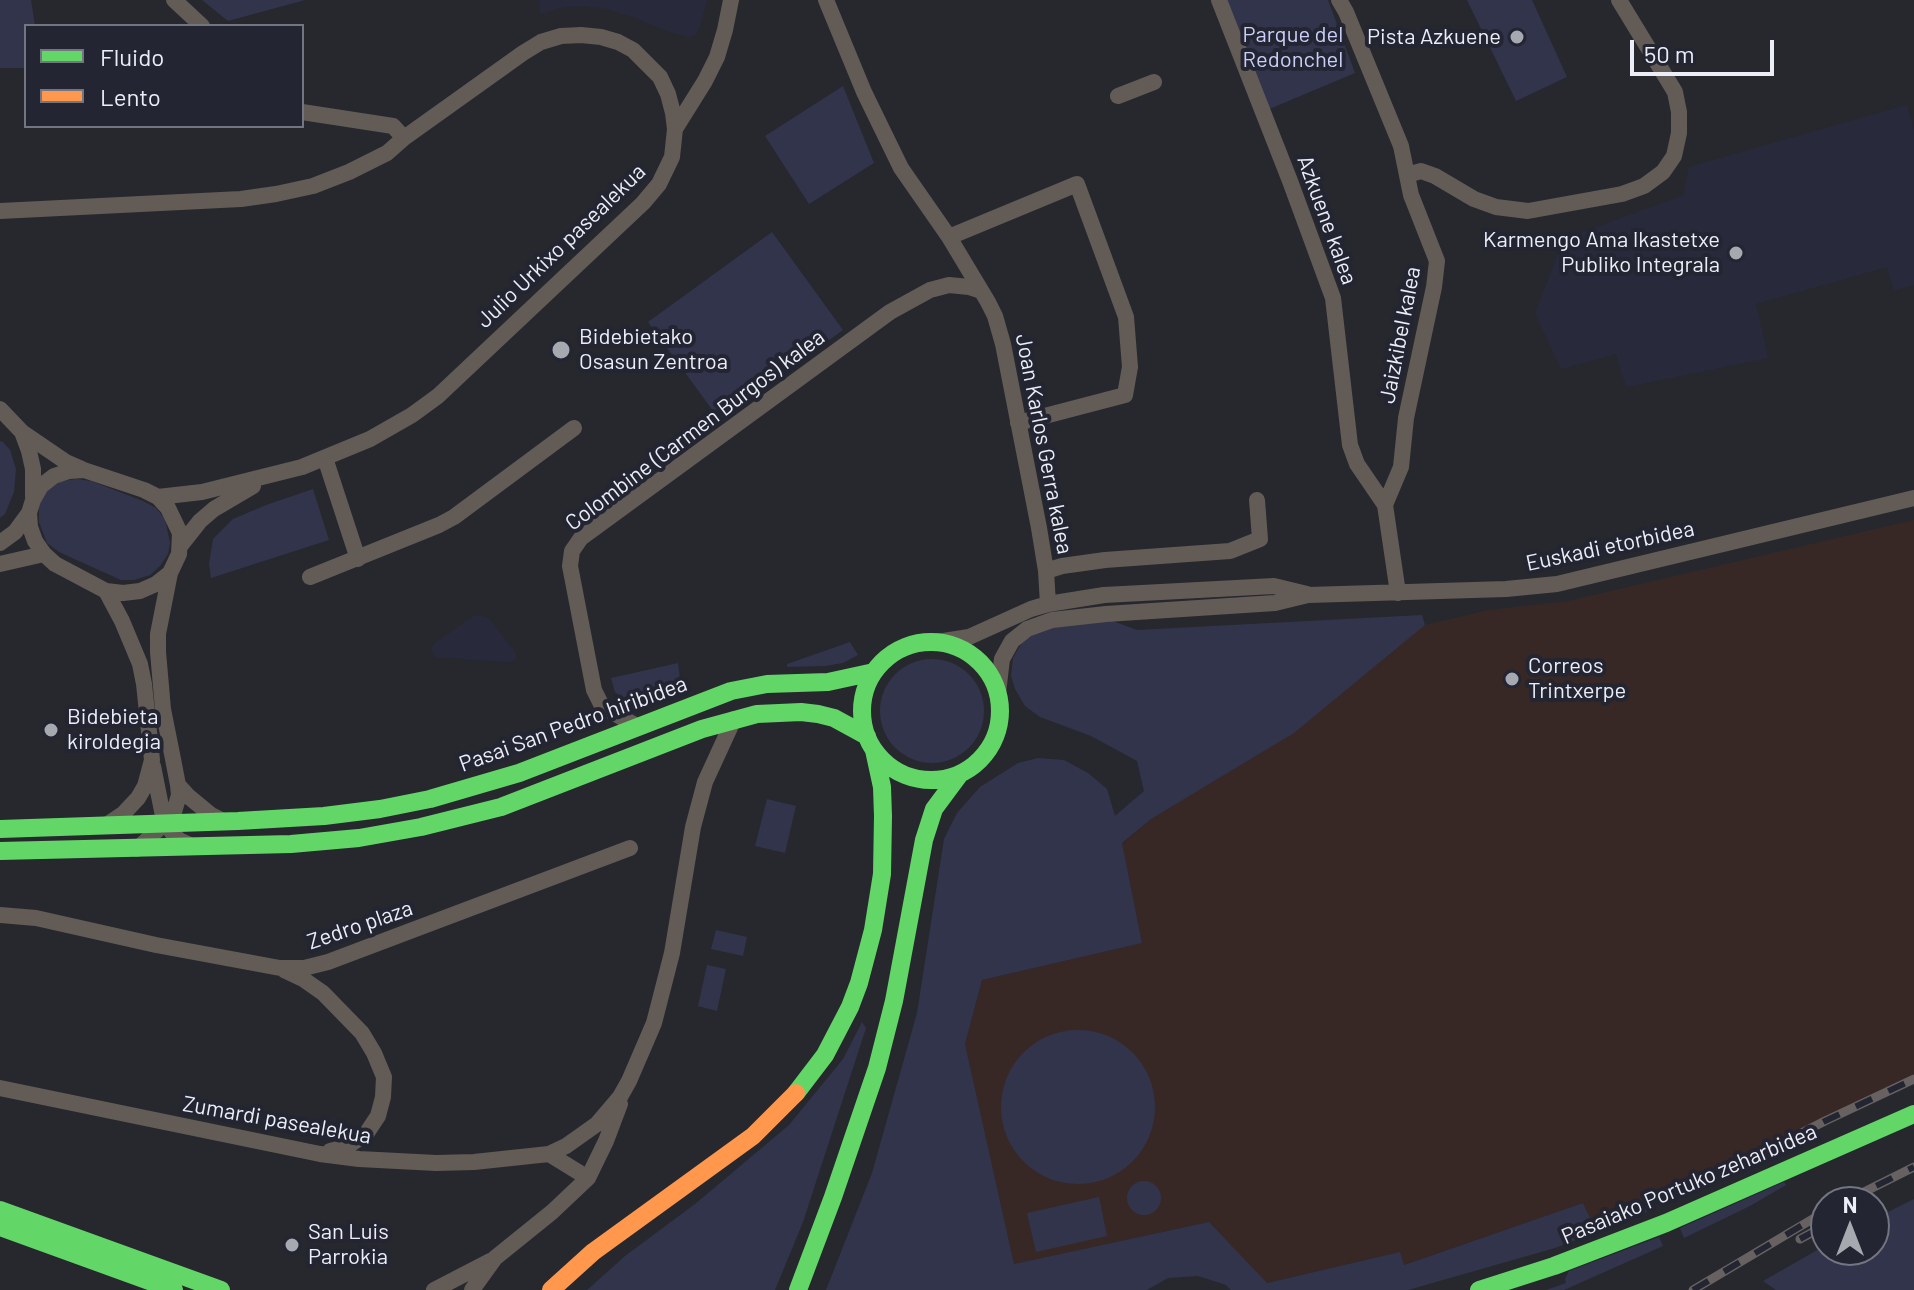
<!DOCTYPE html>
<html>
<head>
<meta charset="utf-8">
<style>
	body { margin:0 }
	#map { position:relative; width:1914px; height:1290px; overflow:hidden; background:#26282e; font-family:Barlow,sans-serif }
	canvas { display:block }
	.legend { position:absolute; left:24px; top:24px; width:280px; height:104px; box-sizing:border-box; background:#232532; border:2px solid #737581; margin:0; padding:10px 14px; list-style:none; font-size:24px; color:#eceef7 }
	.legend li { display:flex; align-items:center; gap:16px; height:40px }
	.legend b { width:40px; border:2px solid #737581 }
	.north { position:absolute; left:1810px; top:1186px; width:80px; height:80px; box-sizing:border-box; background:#232532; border:2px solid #737581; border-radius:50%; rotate:0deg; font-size:22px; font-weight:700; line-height:32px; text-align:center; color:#eceef7 }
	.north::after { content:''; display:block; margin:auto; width:28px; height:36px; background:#a7a9b1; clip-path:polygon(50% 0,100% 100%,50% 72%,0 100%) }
	.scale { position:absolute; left:1630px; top:40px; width:144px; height:36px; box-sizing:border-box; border:4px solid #eceef7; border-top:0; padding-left:10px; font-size:24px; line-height:28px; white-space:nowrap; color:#eceef7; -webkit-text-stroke:6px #232532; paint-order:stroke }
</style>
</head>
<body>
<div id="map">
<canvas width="1914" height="1290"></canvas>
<ul class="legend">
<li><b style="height:10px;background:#63d668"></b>Fluido</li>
<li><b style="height:10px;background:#ff974d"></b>Lento</li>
</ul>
<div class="north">N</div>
<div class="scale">50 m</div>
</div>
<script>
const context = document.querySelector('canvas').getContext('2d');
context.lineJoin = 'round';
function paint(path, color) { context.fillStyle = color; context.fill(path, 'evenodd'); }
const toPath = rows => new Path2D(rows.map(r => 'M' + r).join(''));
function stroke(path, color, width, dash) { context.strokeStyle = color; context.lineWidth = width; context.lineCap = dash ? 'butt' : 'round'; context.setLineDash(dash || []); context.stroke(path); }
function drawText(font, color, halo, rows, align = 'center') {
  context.font = font + ' Barlow,sans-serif'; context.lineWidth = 8; context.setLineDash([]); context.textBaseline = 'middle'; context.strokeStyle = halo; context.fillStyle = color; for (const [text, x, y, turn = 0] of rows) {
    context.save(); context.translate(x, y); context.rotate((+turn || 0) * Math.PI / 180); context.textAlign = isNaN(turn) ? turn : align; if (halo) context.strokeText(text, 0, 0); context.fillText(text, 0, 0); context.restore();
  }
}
const built = toPath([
	[540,0,707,0,700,27,696,34,689,37,672,33,636,18,607,9,586,6,564,7,540,14],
	[1907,105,1914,130,1914,285,1894,290,1887,267,1756,304,1768,358,1626,387,1616,354,1561,369,1535,313,1564,239,1684,195,1689,167],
	[474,616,482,616,489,619,516,653,516,659,510,662,435,657,431,649,436,642]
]);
const industrial = toPath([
	[1914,520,1914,1083,1649,1199,1591,1220,1583,1203,1403,1265,1400,1252,1266,1283,1209,1222,1014,1264,965,1044,982,980,1142,943,1122,844,1151,819,1294,733,1425,625,1489,610,1568,601]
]);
const green = toPath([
	[0,0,31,0,35,26,26,26,26,68,0,68],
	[202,0,305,0,228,21],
	[1224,0,1328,0,1355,73,1267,110],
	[1467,0,1532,0,1567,77,1516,101],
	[843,86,874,163,809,204,765,136],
	[772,232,843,330,719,419,648,322],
	[2,441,10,450,16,469,14,492,5,514,0,518,0,442],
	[77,479,91,481,143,501,156,508,165,519,170,543,168,554,160,566,150,575,134,580,121,580,59,552,47,543,39,522,39,505,48,490,61,481],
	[313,489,329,540,211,578,209,564,213,539,233,519,266,505],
	[1422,615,1425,625,1294,733,1151,819,1122,843,1142,943,982,980,965,1044,1014,1264,1209,1222,1267,1283,1400,1252,1404,1265,1583,1203,1591,1220,1642,1202,1647,1212,1555,1248,1408,1290,1231,1290,1226,1285,1198,1276,1168,1278,1147,1290,826,1290,872,1173,917,1013,944,839,957,813,980,787,1018,763,1038,758,1064,760,1088,773,1107,789,1115,816,1144,791,1137,761,1091,736,1040,717,1025,706,1015,689,1011,676,1013,658,1023,641,1039,631,1061,625,1110,620,1137,630],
	[850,642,858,655,843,663,825,666,787,667,787,664],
	'880 711a52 52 0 1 1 104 0a52 52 0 1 1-104 0Z',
	[678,663,680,680,640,702,624,700,615,692,611,678],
	[767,799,796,806,785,853,755,846],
	[716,930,747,937,743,956,711,949],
	[707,965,726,969,717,1011,698,1006],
	[862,1022,866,1028,803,1222,775,1290,587,1290,625,1256,695,1204,789,1125,843,1059],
	'1001 1107a77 77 0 1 1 154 0a77 77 0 1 1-154 0Z',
	'1127 1198a17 17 0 1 1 34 0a17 17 0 1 1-34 0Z',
	[1784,1182,1786,1185,1750,1206,1684,1238,1680,1228],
	[1099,1197,1107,1236,1036,1252,1027,1213],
	[1914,1199,1914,1290,1776,1290,1763,1281,1826,1245,1826,1250,1874,1250,1874,1219],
	[1659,1237,1663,1246,1564,1290,1546,1290,1566,1283,1565,1279,1569,1271]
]);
const street = toPath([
	[174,0,202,26],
	[826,0,864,92,901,168,949,237,988,302,995,316,1003,344,1039,528,1046,571,1048,604],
	[1219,0,1290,181,1333,298,1350,445,1357,464,1385,505,1398,593],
	[1339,0,1346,12,1401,146,1411,195,1437,261,1434,287,1406,418,1401,467,1385,505],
	[1118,96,1154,82],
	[302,112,393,126,404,138],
	[675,129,705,81,717,57,725,30,731,0],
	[1407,175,1421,171,1435,176,1474,199,1496,207,1528,211,1622,194,1644,186,1663,172,1674,156,1679,133,1679,112,1675,92,1619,0],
	[0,211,241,199,276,194,313,186,349,172,387,153,404,138,523,53,541,42,561,36,581,35,601,37,618,42,633,50,660,77,668,94,673,113,675,129,672,157,659,184,643,203,438,396,412,415,370,439,302,467,202,492,158,497],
	[949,237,1077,184,1126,317,1130,367,1125,395,1018,423],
	[0,409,22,432,66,462,82,469],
	[22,432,29,451,33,469,33,497],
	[325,458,358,559],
	[84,470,144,490,158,497,168,508,180,533,179,554,170,573,156,584,140,591,123,593,106,591,55,564,44,554,35,541,30,527,29,513,33,500,41,486,54,476,69,471,84,470],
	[0,543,15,532,29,513],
	[181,545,200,521,214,509,253,486],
	[0,564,44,554],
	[1046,571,1062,566,1105,560,1230,551,1260,539,1257,500],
	[170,573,158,634,158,652,163,709,173,759,178,785,188,796,211,815,223,821],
	[310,577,439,525,454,517,574,428],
	[106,591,122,621,140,664,144,684,152,760,145,786,138,798,123,814,108,824],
	[937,642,969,637,1031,609,1048,604,1104,595,1274,586,1307,594],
	[998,693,1002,659,1012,641,1027,629,1052,620,1106,614,1275,603,1308,595,1506,589,1557,584,1914,498],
	[638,727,602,706,594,690,570,566,572,551,581,538,890,312,930,290,949,285,969,287,981,291],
	[153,766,164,821,173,834,179,840,194,847],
	[137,849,165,823,174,812,179,795,178,785],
	[0,915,36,918,156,945,280,968,304,968,328,962,630,848],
	[284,970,303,979,323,993,362,1033,374,1053,384,1077,383,1097,378,1116,366,1134,346,1147,330,1151],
	[0,1088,320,1154,359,1159,436,1163,474,1162,549,1154,566,1146,597,1124,620,1097,629,1081,654,1023,672,953,693,827,705,782,734,719],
	[549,1154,588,1178,606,1141,620,1104],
	[434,1290,490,1261],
	[472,1290,495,1258,552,1212,588,1178]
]);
const fast = toPath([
	'862 711a69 69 0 1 1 138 0a69 69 0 1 1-138 0Z',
	[0,829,238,821,324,816,380,809,430,799,519,773,731,691,767,684,828,682,874,672],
	[0,851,291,844,359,838,421,827,501,807,702,729,757,714,801,712,818,714,834,718,867,736],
	[796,1093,825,1055,850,1007,859,983,873,930,882,874,883,816,882,787,874,750],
	[0,1210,221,1290],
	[0,1227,174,1290],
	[798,1290,833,1197,877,1068,894,1001,924,840,934,809,960,774],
	[1479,1290,1554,1266,1666,1223,1914,1114]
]);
const slow = toPath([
	[551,1290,593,1252,753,1136,796,1093]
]);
const rail = toPath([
	[1727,1171,1825,1121,1914,1079],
	[1844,1202,1914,1167],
	[1800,1239,1826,1225],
	[1693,1290,1826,1211]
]);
const markers = [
	[1517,37,8,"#a7a9b1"],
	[1736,253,8,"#a7a9b1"],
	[561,350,10,"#a7a9b1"],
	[1512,679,8,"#a7a9b1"],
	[51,730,8,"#a7a9b1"],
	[292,1245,8,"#a7a9b1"]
];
const parkNames = [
	["Parque del",1293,35],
	["Redonchel",1293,60]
];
const poiNames = [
	["Pista Azkuene",1501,37,"right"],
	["Karmengo Ama Ikastetxe",1720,240,"right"],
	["Publiko Integrala",1720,265,"right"],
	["Bidebietako",579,337],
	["Osasun Zentroa",579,362],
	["Correos",1528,666],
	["Trintxerpe",1528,691],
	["Bidebieta",67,717],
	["kiroldegia",67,742],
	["San Luis",308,1232],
	["Parrokia",308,1257]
];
const streetNames = [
	["Azkuene kalea",1327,220,70],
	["Julio Urkixo pasealekua",561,246,-44],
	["Jaizkibel kalea",1400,335,-79],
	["Colombine (Carmen Burgos) kalea",695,430,-37],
	["Joan Karlos Gerra kalea",1044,444,79],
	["Euskadi etorbidea",1610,546,-12],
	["Pasai San Pedro hiribidea",573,724,-20],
	["Zedro plaza",360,925,-19],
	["Zumardi pasealekua",277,1120,10],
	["Pasaiako Portuko zeharbidea",1689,1184,-23]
];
paint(built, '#282a3c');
paint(industrial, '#382825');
paint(green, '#32344b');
stroke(street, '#635b56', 16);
stroke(fast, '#63d668', 18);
stroke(slow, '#ff974d', 18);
stroke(rail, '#676261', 9);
stroke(rail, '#232532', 6, [18]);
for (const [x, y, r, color] of markers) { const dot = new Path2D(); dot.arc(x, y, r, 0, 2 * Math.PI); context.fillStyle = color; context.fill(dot); stroke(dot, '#232532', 3); }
drawText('22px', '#cacff7', '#232532', parkNames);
drawText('22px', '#eceef7', '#232532', poiNames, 'left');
drawText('22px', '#eceef7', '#232532', streetNames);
</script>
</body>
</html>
